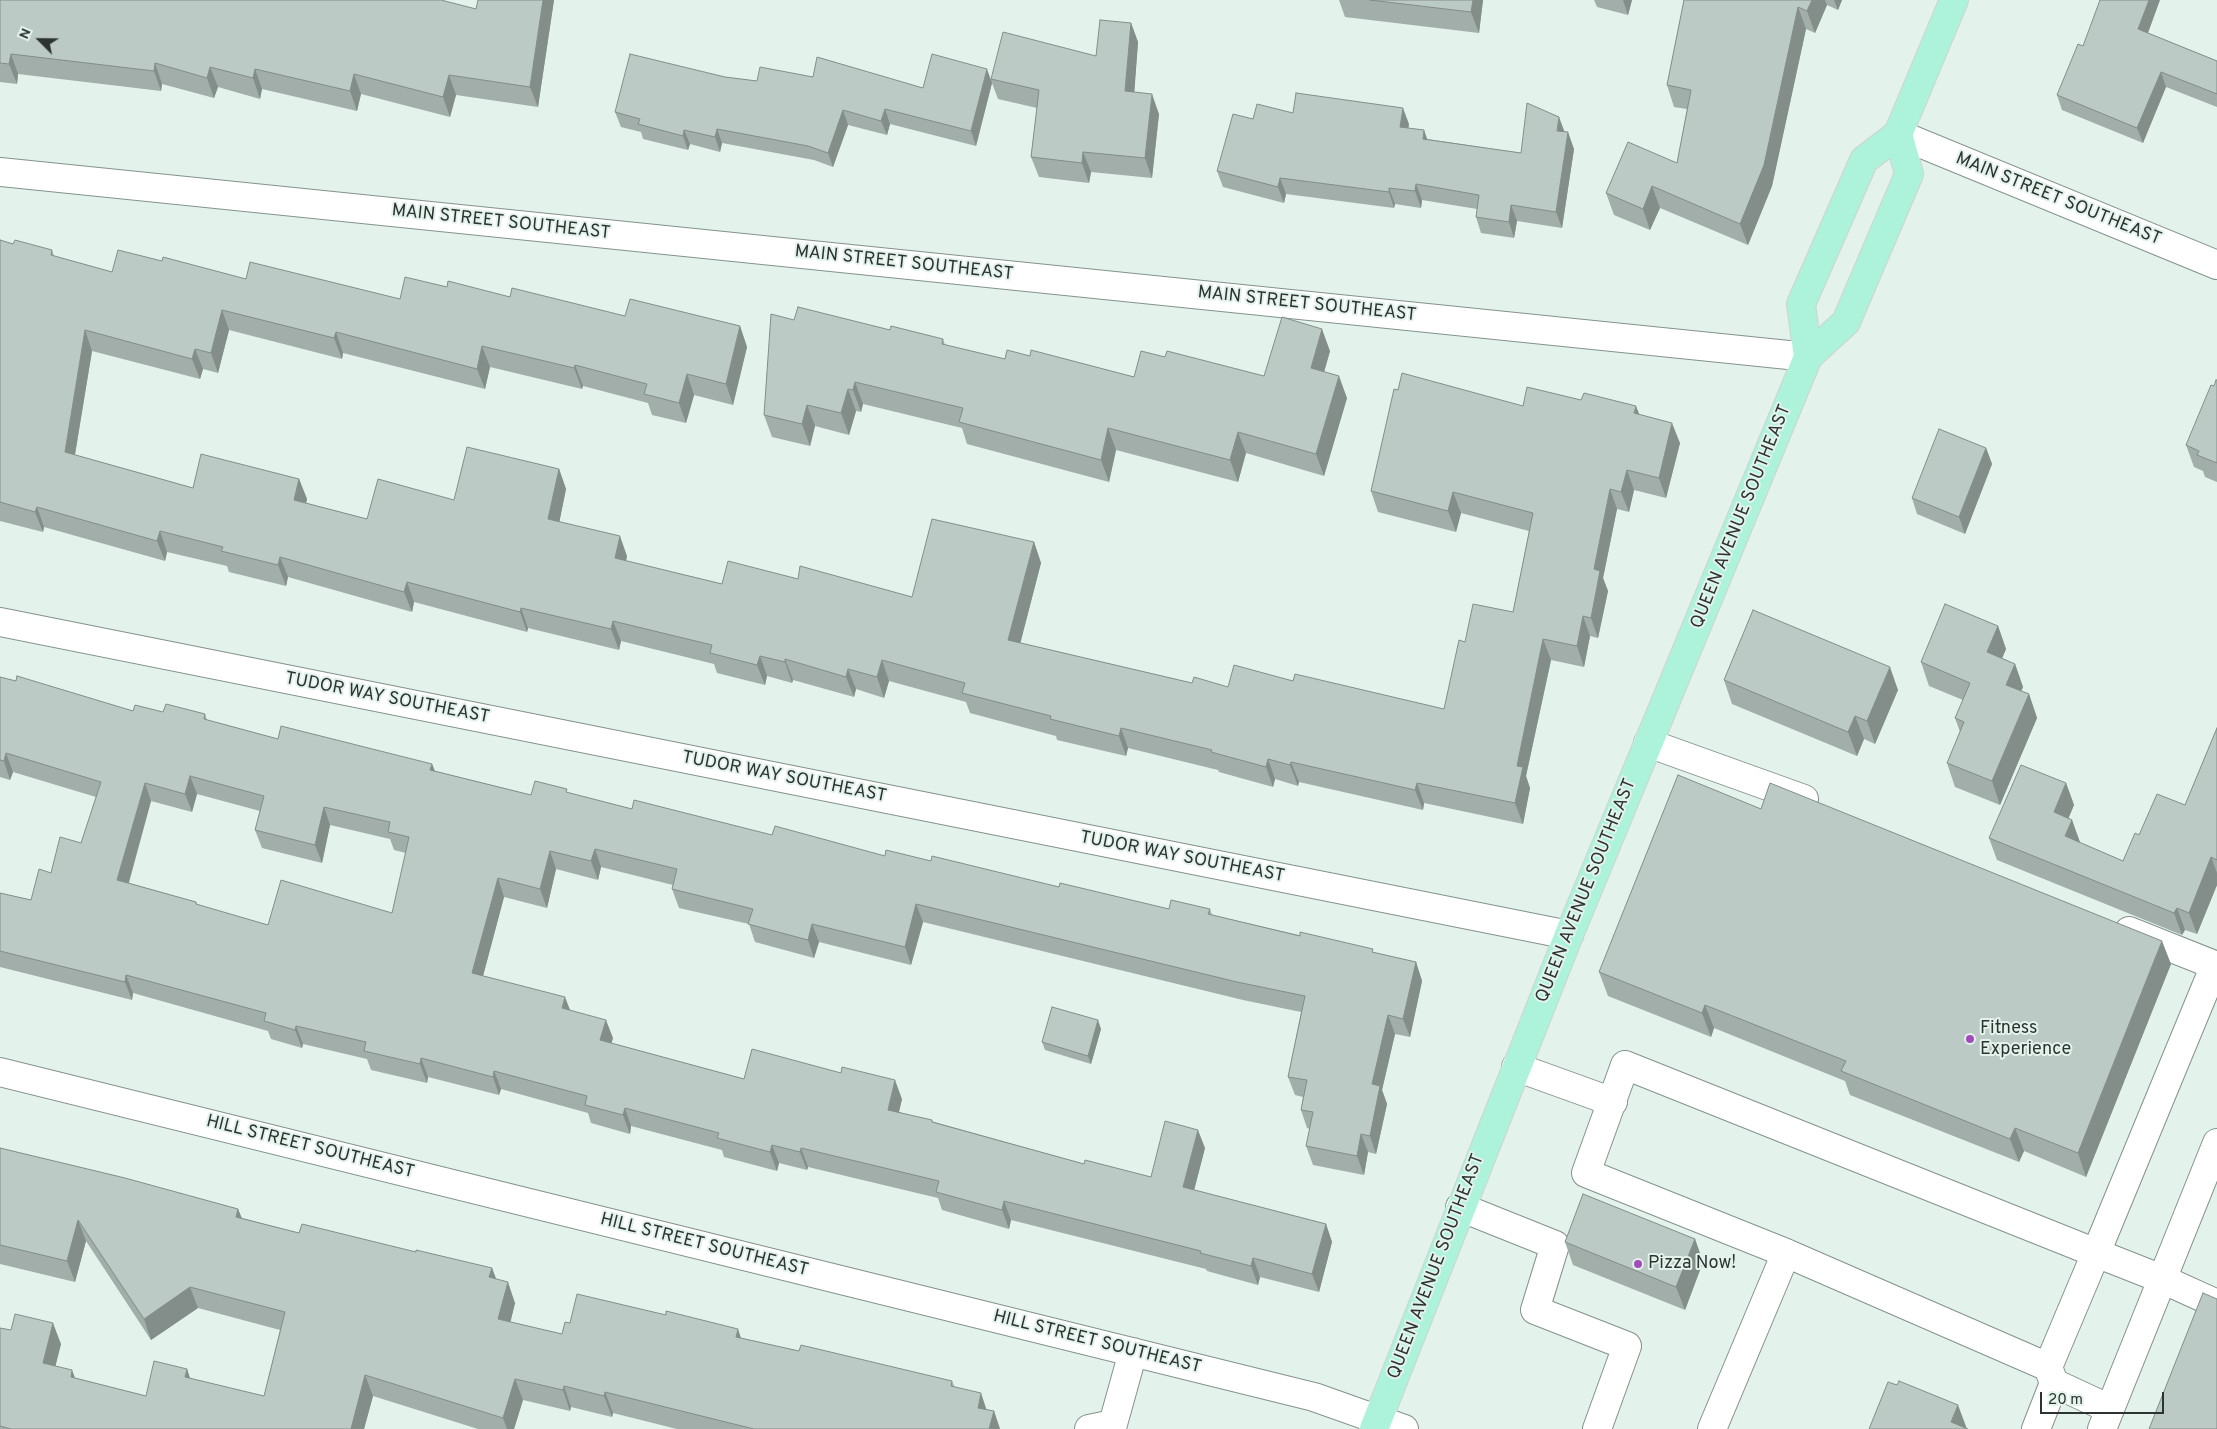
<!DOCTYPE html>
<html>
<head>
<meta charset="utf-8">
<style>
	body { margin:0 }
	#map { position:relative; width:2217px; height:1429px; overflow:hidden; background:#e3f3ec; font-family:Overpass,sans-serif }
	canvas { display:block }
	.north { position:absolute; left:15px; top:15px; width:50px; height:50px; -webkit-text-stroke:4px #e3f3ec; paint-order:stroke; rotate:293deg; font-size:14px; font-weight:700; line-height:20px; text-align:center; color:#2d3331 }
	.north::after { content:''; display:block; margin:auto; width:18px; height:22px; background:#2d3331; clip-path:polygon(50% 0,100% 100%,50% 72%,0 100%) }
	.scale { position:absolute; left:2040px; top:1392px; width:124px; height:22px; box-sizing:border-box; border:2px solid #2d3331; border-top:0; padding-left:6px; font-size:15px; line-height:18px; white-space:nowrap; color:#2d3331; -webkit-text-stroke:4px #e3f3ec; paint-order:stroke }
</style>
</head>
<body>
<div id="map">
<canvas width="2217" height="1429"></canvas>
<div class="north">N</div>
<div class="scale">20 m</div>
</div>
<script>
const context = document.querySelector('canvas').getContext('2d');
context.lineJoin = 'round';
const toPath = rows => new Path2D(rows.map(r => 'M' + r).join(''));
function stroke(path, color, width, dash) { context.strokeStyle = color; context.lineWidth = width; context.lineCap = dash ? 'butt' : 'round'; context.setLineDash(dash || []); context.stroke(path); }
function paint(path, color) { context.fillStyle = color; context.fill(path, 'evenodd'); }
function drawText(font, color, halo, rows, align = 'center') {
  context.font = font + ' Overpass,sans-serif'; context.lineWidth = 4; context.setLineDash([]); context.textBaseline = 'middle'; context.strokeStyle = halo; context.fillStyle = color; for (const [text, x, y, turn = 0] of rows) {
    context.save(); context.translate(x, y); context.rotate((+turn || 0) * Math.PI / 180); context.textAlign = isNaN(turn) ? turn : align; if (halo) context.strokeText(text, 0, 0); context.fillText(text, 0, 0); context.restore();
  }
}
const minor = toPath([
	[1898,134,2217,265],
	[0,172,1808,357],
	[0,622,1569,935],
	[1648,743,1804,799],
	[2129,931,2217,966],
	[2215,965,2096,1253,2162,1279,2217,1304],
	[1625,1065,2096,1253,2048,1367,1786,1253,1586,1173,1625,1065],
	[1516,1067,1613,1102],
	[0,1072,1314,1397,1404,1429],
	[1460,1207,1555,1245,1535,1310,1627,1346,1597,1429],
	[2048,1367,2054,1383,2110,1409],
	[1089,1429,1113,1424,1133,1352],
	[1712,1429,1786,1253],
	[2036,1429,2054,1383],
	[2102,1429,2217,1143]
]);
const major = toPath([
	[1808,357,1801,304,1864,160,1898,134,1954,0],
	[1374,1429,1569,935,1808,357,1846,322,1909,174,1898,134]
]);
const wall = toPath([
	[0,0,476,9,554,0,538,107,456,95,450,117,361,94,357,111,262,89,260,99,218,87,214,98,162,84,161,91,18,74,17,84,0,82],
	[1339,0,1483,0,1479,33,1345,17],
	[1594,0,1632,0,1628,15,1597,7],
	[1684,0,1842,0,1838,10,1827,5,1815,33,1806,29,1772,186,1748,245,1660,208,1650,230,1614,215,1606,193,1677,163,1687,109,1674,107,1667,85],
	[1131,23,1138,42,1134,92,1159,114,1152,178,1091,172,1089,183,1039,177,1031,157,1037,108,998,99,992,83,976,146,890,124,887,135,848,125,833,167,814,160,722,143,720,152,690,144,688,150,643,139,641,132,621,127,615,112,725,77,757,81,813,77,923,88,991,79,1096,56],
	[2148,33,2217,61,2217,107,2166,87,2143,143,2062,110,2057,95,2083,46],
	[1293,113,1409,124,1408,128,1427,139,1521,153,1564,132,1574,149,1562,228,1517,221,1514,238,1481,233,1476,217,1477,209,1422,200,1421,208,1395,204,1394,208,1286,194,1284,203,1223,187,1217,171,1253,119],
	[0,240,13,244,52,250,54,256,112,272,162,261,246,279,400,299,447,287,510,297,625,316,740,326,747,347,733,405,694,395,686,423,652,415,648,403,583,386,582,389,490,367,485,389,343,353,342,359,229,330,218,373,203,369,200,379,92,351,75,455,193,488,299,479,307,499,306,503,367,519,454,500,559,469,566,489,559,522,627,556,626,561,722,584,798,579,912,597,1034,542,1041,563,1020,643,1192,683,1228,687,1293,681,1444,709,1465,642,1513,612,1529,531,1461,513,1456,532,1378,512,1371,491,1398,390,1523,406,1639,414,1680,443,1666,498,1634,490,1629,512,1617,509,1603,578,1608,591,1598,638,1590,636,1584,667,1551,660,1526,776,1530,788,1523,824,1424,803,1423,810,1299,782,1298,786,1275,779,1273,787,1219,772,1218,770,1128,748,1126,756,1057,740,1056,736,970,713,966,702,889,681,884,698,856,689,854,697,793,680,792,683,767,676,765,685,717,673,714,664,621,641,619,650,528,628,527,632,414,602,412,612,288,577,286,586,229,572,227,566,167,552,165,561,44,527,43,532,0,521],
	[794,320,890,330,943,339,945,345,1005,359,1030,356,1134,377,1165,357,1264,376,1330,351,1324,372,1347,398,1324,476,1246,453,1238,482,1116,450,1109,482,967,444,962,428,863,404,861,412,856,411,849,435,815,426,810,446,772,437,764,415],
	[2217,380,2217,482,2205,477,2203,471,2194,467,2186,445],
	[1986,448,1992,464,1965,534,1917,514,1912,498],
	[1998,626,2006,649,2002,658,2015,664,2023,687,2021,691,2029,694,2037,718,2000,805,1955,787,1947,763,1960,732,1955,718,1963,700,1929,686,1921,662],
	[0,677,133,711,205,714,207,720,278,739,432,764,435,771,531,795,568,793,632,809,885,856,931,861,1169,909,1210,909,1212,915,1416,962,1422,981,1410,1037,1395,1034,1382,1090,1387,1104,1376,1154,1368,1152,1364,1175,1313,1165,1306,1146,1310,1129,1307,1128,1301,1110,1303,1097,1295,1095,1288,1077,1301,1012,1243,1000,923,922,911,965,819,942,814,958,755,942,749,924,679,908,672,889,673,885,601,867,598,880,556,869,547,908,504,897,483,976,570,1010,613,1038,611,1043,744,1079,902,1099,899,1112,1084,1164,1151,1177,1205,1148,1194,1190,1326,1224,1332,1242,1319,1292,1260,1277,1258,1285,1207,1271,1206,1269,1011,1220,1009,1229,942,1210,938,1198,808,1167,807,1170,779,1163,777,1171,724,1157,722,1150,631,1126,630,1134,591,1123,588,1113,501,1089,499,1095,428,1077,427,1083,371,1070,367,1059,303,1044,302,1048,271,1039,268,1031,133,993,132,1000,0,967,0,893,31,900,51,873,81,843,96,797,13,772,10,780,0,777],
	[197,794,260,811,255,830,262,848,322,863,330,825,390,839,394,850,406,853,392,913,268,925,197,905,196,902,129,883,151,801,192,812],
	[1724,680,1898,690,1875,744,1864,739,1857,756,1732,704],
	[2217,728,2217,885,2197,934,2185,930,2182,935,1997,860,1989,838,2066,783,2074,805,2068,818,2072,820,2079,842,2123,861,2139,835,2185,805],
	[1761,809,2171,964,2086,1177,2024,1151,2019,1162,1850,1095,1845,1081,1714,1028,1711,1037,1608,996,1599,972],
	[1101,1029,1091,1064,1045,1050,1042,1042],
	[0,1148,238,1209,242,1218,299,1233,416,1252,492,1268,496,1279,515,1303,510,1322,562,1334,570,1323,741,1338,799,1351,952,1381,954,1386,987,1410,994,1411,1000,1429,677,1429,613,1413,612,1417,571,1407,570,1411,523,1400,514,1429,478,1429,373,1396,364,1429,0,1429,0,1328,61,1344,55,1366,75,1378,146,1396,187,1369,190,1379,264,1396,280,1330,198,1308,151,1340,86,1241,75,1282,0,1264],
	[1695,1239,1703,1262,1685,1310,1573,1265,1565,1242]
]);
const shadedWall = toPath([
	[543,0,554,0,538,107,530,87],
	[1473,0,1483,0,1479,33,1471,12],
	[1623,0,1632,0,1628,15],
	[1812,0,1825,0,1827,5,1815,33,1807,11],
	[1834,0,1842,0,1838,10],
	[2149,0,2160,0,2144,44,2138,29],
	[1798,7,1806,29,1772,186,1748,245,1740,224],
	[1131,23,1138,42,1133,111,1125,91],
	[11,54,18,74,17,84,9,64],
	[155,63,162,84,161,91,154,71],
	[210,67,218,87,214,98,207,78],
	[255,69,262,89,260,99,253,78],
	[987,69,992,83,976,146,971,131],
	[2161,72,2166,87,2143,143,2137,128],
	[354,74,361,94,357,111,350,91],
	[449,75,456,95,450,117,443,97],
	[1152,94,1159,114,1152,178,1145,158],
	[1403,108,1409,124,1406,143,1400,127],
	[885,109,890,124,887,135,881,121],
	[843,110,848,125,833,167,828,153],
	[1559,117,1565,133,1557,131],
	[717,129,722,143,720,152,715,137],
	[684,130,690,144,688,150,683,136],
	[1424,130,1430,147,1423,139],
	[1568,132,1574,149,1562,228,1556,212],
	[1083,152,1091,172,1089,183,1082,163],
	[1280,178,1286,194,1284,203,1278,187],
	[1416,184,1422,200,1421,208,1415,191],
	[1652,186,1660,208,1650,230,1643,209],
	[1389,188,1395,204,1394,208,1389,192],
	[1511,205,1517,221,1514,238,1509,222],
	[222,310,229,330,218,373,211,353],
	[740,326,747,347,733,405,726,384],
	[1322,329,1330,351,1319,390,1311,368],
	[85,330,92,351,72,472,65,452],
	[336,332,343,353,342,359,334,338],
	[482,346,490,367,485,389,477,369],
	[195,349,203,369,200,379,192,359],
	[575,365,583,386,582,389,574,368],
	[687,374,694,395,686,423,679,403],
	[1339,376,1347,398,1324,476,1316,454],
	[855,382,863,404,861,412,853,390],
	[848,389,856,411,849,435,841,413],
	[807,405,815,426,810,446,802,424],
	[1636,406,1644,426,1634,413],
	[1672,423,1680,443,1666,498,1659,478],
	[1108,428,1116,450,1109,482,1101,460],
	[1238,432,1246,453,1238,482,1230,460],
	[1986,448,1992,464,1965,534,1959,517],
	[559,469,566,489,556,539,548,519],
	[1627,470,1634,490,1629,512,1621,492],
	[299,479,307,499,302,520,294,500],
	[1610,489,1617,509,1603,578,1608,591,1598,638,1591,618,1594,569],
	[1453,492,1461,513,1456,532,1448,511],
	[37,507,44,527,43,532,35,512],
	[160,531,167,552,165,561,157,541],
	[620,536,627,556,622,578,615,558],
	[1034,542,1041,563,1016,660,1008,640],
	[280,557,288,577,286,586,278,565],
	[407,582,414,602,412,612,404,592],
	[521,608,528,628,527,632,520,612],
	[1583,616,1590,636,1584,667,1577,646],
	[613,621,621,641,619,650,611,629],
	[1998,626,2006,649,1995,675,1987,652],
	[1543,639,1551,660,1526,776,1530,788,1523,824,1515,803,1517,766],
	[760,656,767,676,765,685,757,665],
	[785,659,793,680,792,683,785,662],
	[882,660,889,681,884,698,877,677],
	[2015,664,2023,687,2014,708,2006,685],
	[1890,667,1898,690,1875,744,1867,721],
	[848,669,856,689,854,697,846,677],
	[2029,694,2037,718,2000,805,1992,781],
	[1855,716,1864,739,1857,756,1848,732],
	[1121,728,1128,748,1126,756,1119,736],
	[6,753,13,772,10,780,4,761],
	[1268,759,1275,779,1273,787,1266,767],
	[1291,762,1299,782,1298,786,1290,765],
	[432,764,439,782,430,770],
	[190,776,197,794,192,812,185,794],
	[145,783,151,801,124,899,117,880],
	[1417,783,1424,803,1423,810,1415,790],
	[2066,783,2074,805,2062,834,2054,812],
	[324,807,330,825,322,863,315,845],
	[2072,820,2080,842,2073,858,2065,836],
	[595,849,601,867,598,880,591,861],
	[550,851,556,869,547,908,540,889],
	[2211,857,2217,873,2217,885,2197,934,2189,913],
	[498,878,504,897,479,991,472,973],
	[916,904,923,922,911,965,905,947],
	[2177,908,2185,930,2182,935,2174,913],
	[812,924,819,942,814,958,808,940],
	[2162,941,2171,964,2086,1177,2078,1153],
	[1416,962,1422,981,1410,1037,1403,1019],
	[126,975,133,993,132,1000,125,982],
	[565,997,572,1015,562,1008],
	[1705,1005,1714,1028,1711,1037,1702,1013],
	[1388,1015,1395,1034,1382,1090,1387,1104,1376,1154,1370,1136,1372,1084],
	[606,1020,613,1038,607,1059,600,1040],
	[1098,1020,1101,1029,1091,1064,1088,1056],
	[296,1026,303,1044,302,1048,295,1030],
	[421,1058,428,1077,427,1083,420,1064],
	[494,1071,501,1089,499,1095,493,1077],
	[895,1080,902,1099,895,1128,888,1110],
	[625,1108,631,1126,630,1134,623,1115],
	[2015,1128,2024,1151,2019,1162,2010,1139],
	[1198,1130,1205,1148,1190,1206,1183,1187],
	[1361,1134,1368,1152,1364,1175,1357,1156],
	[772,1145,779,1163,777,1171,770,1152],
	[801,1148,808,1167,807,1170,800,1152],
	[1004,1201,1011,1220,1009,1229,1002,1210],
	[238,1209,246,1230,236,1217],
	[78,1220,86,1241,75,1282,67,1261],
	[1326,1224,1332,1242,1319,1292,1312,1274],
	[1695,1239,1703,1262,1685,1310,1676,1287],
	[1253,1258,1260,1277,1258,1285,1251,1266],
	[492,1268,500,1289,489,1277],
	[508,1282,515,1303,506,1341,498,1319],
	[190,1287,198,1308,151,1340,144,1319],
	[53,1323,61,1344,51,1384,43,1363],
	[738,1329,745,1350,736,1337],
	[187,1369,194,1390,185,1377],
	[72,1370,80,1391,71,1377],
	[365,1375,373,1396,364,1429,351,1429],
	[515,1379,523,1400,514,1429,507,1429,503,1418],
	[564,1386,571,1407,570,1411,563,1390],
	[605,1392,613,1413,612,1417,604,1396],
	[981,1393,988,1414,978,1408],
	[1958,1405,1967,1429,1951,1422],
	[994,1411,1000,1429,989,1429]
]);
const building = toPath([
	[0,0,441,0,476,9,478,0,543,0,530,87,449,75,443,97,354,74,350,91,255,69,253,78,210,67,207,78,155,63,154,71,11,54,9,64,0,63,0,0],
	[1370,0,1473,0,1471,12,1370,0],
	[1684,0,1812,0,1807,11,1798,7,1764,165,1740,224,1652,186,1643,209,1606,193,1628,142,1677,163,1691,90,1667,85,1684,0],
	[2100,0,2149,0,2138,29,2217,61,2217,94,2161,72,2137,128,2057,95,2078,44,2083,46,2100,0],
	[1100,20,1131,23,1125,91,1152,94,1145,158,1083,152,1082,163,1031,157,1039,90,991,79,1003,32,1096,56,1100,20],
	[630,54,725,77,757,81,760,67,813,77,817,57,923,88,932,54,987,69,971,131,885,109,881,121,843,110,828,153,808,146,717,129,715,137,684,130,683,136,638,124,640,119,615,112,630,54],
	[1296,93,1403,108,1400,127,1424,130,1423,139,1521,153,1527,103,1559,117,1557,131,1568,132,1556,212,1511,205,1509,222,1476,217,1479,195,1416,184,1415,191,1389,188,1389,192,1280,178,1278,187,1217,171,1233,114,1253,119,1257,104,1293,113,1296,93],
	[0,240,13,244,15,240,52,250,51,255,112,272,118,250,162,261,163,257,246,279,250,262,400,299,405,277,447,287,448,281,510,297,512,288,625,316,630,299,740,326,726,384,687,374,679,403,644,394,647,384,575,365,574,368,482,346,477,369,336,332,334,338,222,310,211,353,195,349,192,359,85,330,65,452,193,488,201,454,299,479,294,500,367,519,378,479,454,500,467,447,559,469,548,519,620,536,615,558,722,584,728,561,798,579,800,566,912,597,932,519,1034,542,1008,640,1192,683,1194,677,1228,687,1234,665,1293,681,1295,674,1444,709,1459,640,1465,642,1473,604,1513,612,1533,513,1453,492,1448,511,1371,491,1394,389,1398,390,1402,373,1523,406,1527,387,1581,400,1584,393,1636,406,1634,413,1672,423,1659,478,1627,470,1621,492,1610,489,1594,569,1600,571,1591,618,1583,616,1577,646,1543,639,1517,766,1523,767,1515,803,1417,783,1415,790,1291,762,1290,765,1268,759,1266,767,1211,752,1212,750,1121,728,1119,736,1050,719,1051,716,962,693,965,683,882,660,877,677,848,669,846,677,785,659,785,662,760,656,757,665,710,653,712,645,613,621,611,629,521,608,520,612,407,582,404,592,280,557,278,565,221,551,223,547,160,531,157,541,37,507,35,512,0,502,0,240],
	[798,307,890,330,891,326,943,339,942,344,1005,359,1007,350,1030,356,1031,350,1134,377,1141,351,1165,357,1167,351,1264,376,1282,317,1322,329,1311,368,1339,376,1316,454,1238,432,1230,460,1108,428,1101,460,959,422,963,408,855,382,853,390,848,389,841,413,807,405,802,424,764,415,771,314,794,320,798,307],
	[2216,380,2217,380,2217,463,2197,455,2199,451,2186,445,2211,385,2214,386,2216,380],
	[1939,429,1986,448,1959,517,1912,498,1939,429],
	[1945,604,1998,626,1987,652,2015,664,2006,685,2029,694,1992,781,1947,763,1964,722,1955,718,1970,683,1921,662,1945,604],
	[1753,610,1890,667,1867,721,1855,716,1848,732,1724,680,1753,610],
	[17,676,133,711,135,705,163,712,166,704,205,714,204,719,278,739,281,726,432,764,430,770,531,795,535,781,567,789,566,792,632,809,634,800,772,835,775,826,885,856,886,850,931,861,932,856,1059,887,1060,883,1169,909,1171,900,1210,909,1208,914,1300,936,1300,932,1373,949,1372,952,1416,962,1403,1019,1388,1015,1372,1084,1380,1086,1370,1136,1361,1134,1357,1156,1306,1146,1313,1112,1301,1110,1307,1080,1288,1077,1305,996,1237,982,916,904,905,947,812,924,808,940,748,924,753,909,672,889,677,869,595,849,591,861,550,851,540,889,498,878,472,973,565,997,562,1008,606,1020,600,1040,744,1079,752,1049,841,1073,842,1067,895,1080,888,1110,932,1120,932,1122,1084,1164,1085,1160,1151,1177,1165,1121,1198,1130,1183,1187,1326,1224,1312,1274,1253,1258,1251,1266,1200,1253,1201,1251,1004,1201,1002,1210,936,1192,939,1181,801,1148,800,1152,772,1145,770,1152,717,1138,719,1133,625,1108,623,1115,585,1105,587,1096,494,1071,493,1077,421,1058,420,1064,364,1051,366,1042,296,1026,295,1030,264,1021,266,1013,126,975,125,982,0,951,0,893,31,900,39,869,51,873,60,837,81,843,101,782,6,753,4,761,0,760,0,677,16,681,17,676],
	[190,776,264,796,255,830,315,845,324,807,390,822,388,832,409,837,392,913,281,880,268,925,196,904,196,902,117,880,145,783,185,794,190,776],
	[2217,728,2217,860,2211,857,2189,913,2177,908,2174,913,1989,838,2021,765,2066,783,2054,812,2072,820,2065,836,2123,861,2135,833,2139,835,2157,794,2185,805,2217,728],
	[1678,775,1761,809,1770,783,2162,941,2078,1153,2015,1128,2010,1139,1841,1071,1846,1061,1705,1005,1702,1013,1599,972,1678,775],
	[1052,1007,1098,1020,1088,1056,1042,1042,1052,1007],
	[0,1148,125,1178,238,1209,236,1217,299,1233,302,1224,416,1252,416,1250,492,1268,489,1277,508,1282,498,1319,562,1334,565,1322,570,1323,577,1294,666,1315,666,1311,738,1329,736,1337,799,1351,801,1345,952,1381,951,1386,981,1393,978,1408,994,1411,989,1429,754,1429,605,1392,604,1396,564,1386,563,1390,515,1379,503,1418,365,1375,351,1429,11,1429,0,1426,0,1328,11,1330,15,1314,53,1323,43,1363,72,1370,71,1377,146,1396,154,1361,187,1369,185,1377,264,1396,285,1312,190,1287,144,1319,78,1220,67,1261,0,1245,0,1148],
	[1583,1194,1695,1239,1676,1287,1565,1242,1583,1194],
	[2203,1293,2217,1299,2217,1429,2149,1429,2203,1293],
	[1899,1381,1958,1405,1951,1422,1968,1429,1869,1429,1888,1382,1897,1385,1899,1381]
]);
const markers = [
	[1970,1039,5,"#a34cb9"],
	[1638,1264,5,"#a34cb9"]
];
const streetNames = [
	["MAIN STREET SOUTHEAST",2058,200,22],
	["MAIN STREET SOUTHEAST",501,223,6],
	["MAIN STREET SOUTHEAST",904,264,6],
	["MAIN STREET SOUTHEAST",1307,305,6],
	["QUEEN AVENUE SOUTHEAST",1742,517,-68],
	["TUDOR WAY SOUTHEAST",387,699,11],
	["TUDOR WAY SOUTHEAST",784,778,11],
	["TUDOR WAY SOUTHEAST",1182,858,11],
	["QUEEN AVENUE SOUTHEAST",1587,891,-68],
	["HILL STREET SOUTHEAST",310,1148,14],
	["HILL STREET SOUTHEAST",704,1246,14],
	["QUEEN AVENUE SOUTHEAST",1437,1267,-69],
	["HILL STREET SOUTHEAST",1097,1343,14]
];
const poiNames = [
	["Fitness",1980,1029],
	["Experience",1980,1050],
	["Pizza Now!",1648,1264]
];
stroke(minor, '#84928c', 30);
stroke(major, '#d1d2d2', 30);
stroke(minor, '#fff', 28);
stroke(major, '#adf2db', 28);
paint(wall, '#a1aea9');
paint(shadedWall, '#838d89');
paint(building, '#bbcac4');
stroke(building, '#838d89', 1);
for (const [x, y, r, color] of markers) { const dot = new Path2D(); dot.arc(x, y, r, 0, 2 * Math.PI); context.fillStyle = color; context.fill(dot); stroke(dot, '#e3f3ec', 2); }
drawText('18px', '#2d3331', '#e3f3ec', streetNames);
drawText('18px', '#2d3331', '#e3f3ec', poiNames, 'left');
</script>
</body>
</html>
